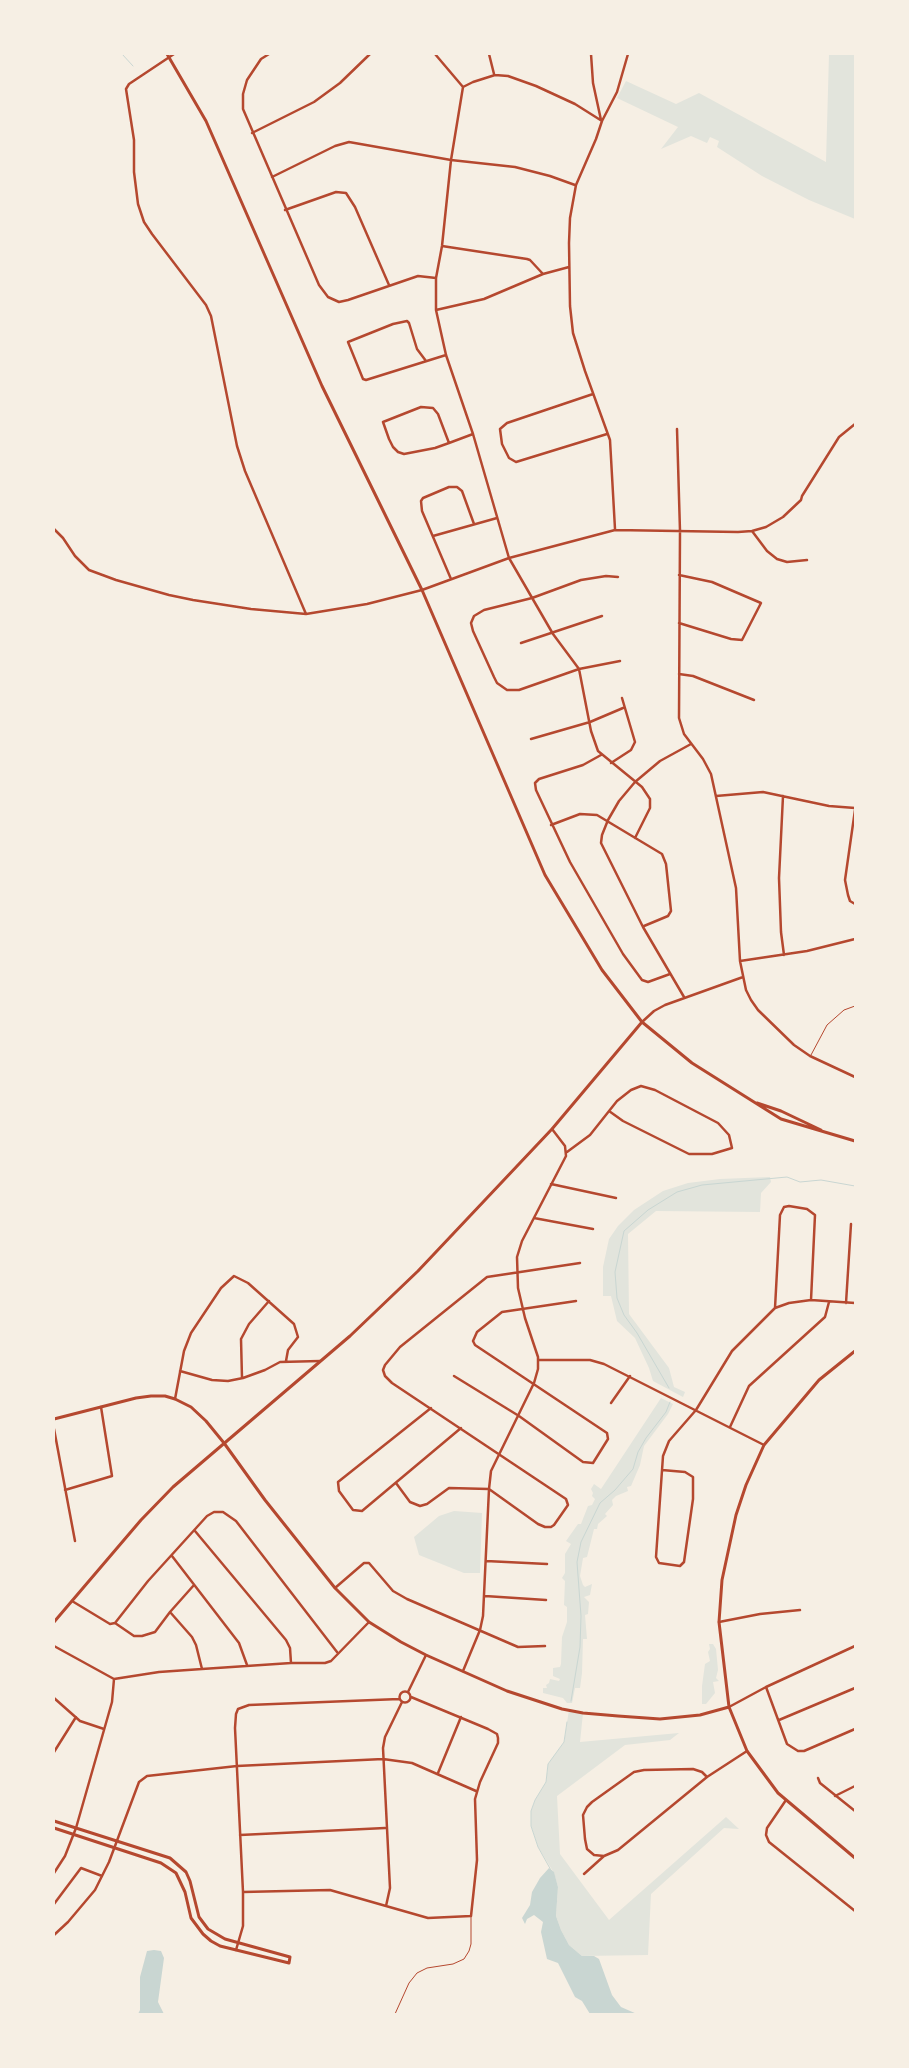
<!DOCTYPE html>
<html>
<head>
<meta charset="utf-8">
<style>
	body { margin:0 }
	#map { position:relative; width:909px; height:2068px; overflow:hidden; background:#f6efe4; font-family:Cabin,sans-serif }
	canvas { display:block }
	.frame { position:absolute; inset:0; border:55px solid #f6efe4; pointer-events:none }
</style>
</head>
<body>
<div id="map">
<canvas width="909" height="2068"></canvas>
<div class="frame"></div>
</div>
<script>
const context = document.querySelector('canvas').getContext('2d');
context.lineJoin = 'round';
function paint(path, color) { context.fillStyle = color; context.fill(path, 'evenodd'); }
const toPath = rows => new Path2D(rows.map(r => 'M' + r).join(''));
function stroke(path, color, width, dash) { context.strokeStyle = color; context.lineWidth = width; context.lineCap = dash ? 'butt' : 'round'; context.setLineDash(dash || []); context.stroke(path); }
const green = toPath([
	[829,54,855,54,855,219,809,200,762,176,717,147,719,141,710,137,707,143,691,136,661,149,678,127,617,98,626,81,676,104,699,93,826,162],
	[770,1177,771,1182,761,1193,760,1212,656,1211,628,1234,629,1314,669,1368,674,1387,685,1392,683,1397,653,1381,649,1368,635,1338,617,1321,611,1296,603,1296,603,1267,609,1239,618,1226,634,1210,663,1191,688,1183,720,1179],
	[661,1398,673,1404,668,1414,644,1446,640,1465,631,1486,627,1487,628,1491,616,1496,612,1500,613,1505,605,1514,607,1516,598,1524,597,1529,594,1529,587,1557,583,1558,580,1576,583,1585,585,1587,592,1584,590,1595,584,1597,589,1602,588,1614,585,1615,587,1639,583,1639,582,1673,580,1688,575,1688,572,1703,567,1703,563,1698,543,1693,543,1688,547,1688,546,1685,549,1683,550,1679,559,1681,560,1679,553,1676,553,1668,560,1667,561,1664,562,1637,567,1622,567,1607,564,1605,565,1581,562,1578,565,1573,565,1554,571,1544,566,1541,578,1524,581,1524,588,1506,592,1505,595,1499,592,1496,593,1493,591,1489,594,1484,601,1489],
	[454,1511,482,1513,480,1573,464,1573,419,1555,414,1537,439,1516],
	[709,1644,713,1644,716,1649,718,1670,716,1678,719,1681,713,1682,715,1693,706,1704,702,1704,702,1686,705,1664,710,1661,708,1652,710,1649],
	[569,1710,583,1713,580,1742,679,1733,670,1740,625,1745,557,1796,560,1854,609,1920,726,1817,739,1829,724,1828,651,1894,648,1955,582,1956,569,1945,561,1930,556,1916,558,1887,554,1873,538,1847,531,1826,531,1811,535,1800,546,1782,548,1764,564,1742]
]);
const water = toPath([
	[549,1868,554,1872,558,1887,556,1916,561,1930,569,1945,582,1956,594,1956,599,1959,612,1995,621,2007,637,2014,590,2014,582,2001,575,1997,558,1963,547,1959,541,1932,543,1922,534,1915,527,1919,525,1924,522,1918,530,1905,532,1892,540,1878],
	[154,1950,161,1951,164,1958,158,2002,164,2014,138,2014,140,2010,140,1977,147,1951]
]);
const stream = toPath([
	[122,54,133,66],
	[669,1388,637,1333,624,1315,617,1298,615,1272,624,1231,648,1210,677,1192,702,1185,787,1177,800,1182,821,1180,855,1186],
	[571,1701,580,1647,581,1616,577,1562,581,1542,600,1503,615,1490,633,1469,638,1452,646,1438,666,1412,670,1402],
	[552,1872,538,1847,531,1826,531,1811,535,1800,546,1782,548,1764,564,1742,567,1722]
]);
const service = toPath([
	[811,1055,827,1025,844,1010,855,1006],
	[395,2014,409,1983,417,1973,427,1968,453,1964,464,1959,469,1951,471,1944,471,1916]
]);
const minor = toPath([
	[174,54,129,84,126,89,134,140,134,172,138,204,144,222,152,234,206,305,211,316,237,446,245,471,306,614],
	[269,54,261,59,247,80,243,94,243,109,319,285,328,297,339,302,348,300,418,276,436,278],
	[435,54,463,87,451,160,442,246,436,278,436,310,446,355,473,434,509,558,553,634,579,669,591,731,598,751,642,787,650,799,650,808,635,838],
	[489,54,494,74],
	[591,54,593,83,601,120],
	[463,87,473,82,495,75,508,76,536,86,575,104,602,121],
	[252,133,314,102,340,83,370,54],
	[272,177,335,146,349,142,451,160,515,167,550,176,575,185],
	[285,210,336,192,346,193,355,207,389,285],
	[442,246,527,259,530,260,543,274],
	[436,310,484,299,543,274,569,267],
	[426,361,417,349,409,323,407,321,393,324,348,342,363,379,366,380,446,355],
	[593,394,507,423,500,429,502,444,509,458,516,462,607,434],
	[677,429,680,531,679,718,684,734,703,759,711,774,736,888,740,961,746,990,751,1000,758,1010,794,1045,810,1056,855,1077],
	[449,443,438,414,433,408,421,407,383,422,389,439,393,447,398,452,404,454,435,448,449,443,473,434],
	[54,529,63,538,75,556,89,570,116,580,169,595,193,600,251,609,306,614,367,604,422,590,509,558,615,530,738,532,752,531,766,527,783,517,801,500,802,496,839,437,855,424],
	[615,529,610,440,585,371,573,333,570,306,569,243,570,218,576,185,596,139,602,121,617,92,628,54],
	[752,531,767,551,777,559,787,562,807,560],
	[433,536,497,518],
	[618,577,606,576,581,580,532,598,484,610,474,616,471,623,473,631,494,677,497,683,507,690,519,690,579,669,620,661],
	[451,579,422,511,421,501,423,498,449,487,457,487,462,491,474,524],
	[679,623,731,639,742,640,761,603,712,582,679,575],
	[521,643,602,616],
	[679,674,693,676,754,700],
	[531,739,590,722,623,708],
	[601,755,583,765,539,779,535,783,536,790,570,862,623,954,642,980,648,982,670,974],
	[611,763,631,750,635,742,622,698],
	[716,796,763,792,829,806,855,808],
	[783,796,779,878,781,932,784,955],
	[855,810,845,880,848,895,850,901,855,904],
	[551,825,580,814,597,815,662,854,666,864,671,911,668,916,644,926],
	[740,961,807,951,855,939],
	[684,997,643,927,601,843,602,835,608,820,619,801,635,782,660,761,691,744],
	[642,1022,654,1011,665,1005,743,977],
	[567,1152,590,1135,617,1101,631,1090,641,1086,655,1090,718,1123,729,1135,732,1148,712,1154,689,1154,623,1121,609,1111],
	[551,1184,616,1198],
	[534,1218,593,1229],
	[846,1303,851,1224],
	[775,1308,780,1215,784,1207,789,1206,807,1209,815,1215,811,1300],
	[539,1360,590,1360,604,1364,764,1445],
	[180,1371,212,1380,228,1381,243,1378,265,1370,280,1362,320,1361],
	[454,1376,519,1416,583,1462,593,1463,608,1439,607,1433,475,1345,473,1341,477,1332,502,1312,576,1301],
	[242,1378,241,1339,249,1324,269,1301],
	[175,1399,184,1351,191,1333,221,1288,234,1276,248,1283,294,1324,298,1337,288,1350,286,1361],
	[611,1403,630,1376],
	[431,1408,338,1482,339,1491,353,1510,362,1511,461,1428],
	[730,1427,749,1386,825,1317,829,1302],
	[54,1429,75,1541],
	[662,1470,685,1472,693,1477,693,1499,684,1562,680,1566,659,1563,656,1557,663,1456,669,1441,696,1410,732,1351,775,1308,789,1303,811,1300,855,1303],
	[396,1483,410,1502,420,1506,427,1504,449,1488,489,1489,538,1524,545,1527,551,1527,554,1525,568,1505,566,1499,392,1383,385,1376,383,1370,385,1365,400,1347,487,1277,580,1263],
	[65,1490,112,1476,101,1407],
	[195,1531,286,1640,290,1648,291,1663],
	[172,1556,239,1643,247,1665],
	[486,1561,547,1564],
	[335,1588,364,1563,369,1563,393,1591,407,1599,518,1647,545,1646],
	[485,1596,546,1600],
	[72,1601,110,1624,115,1623,148,1581,207,1516,214,1512,223,1512,236,1521,337,1652],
	[170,1612,192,1637,196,1645,202,1669],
	[719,1622,760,1614,800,1610],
	[115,1623,134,1636,142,1636,155,1632,170,1612,194,1585],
	[54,1646,114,1679,159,1672,202,1669,291,1663,325,1663,331,1661,369,1622],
	[463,1671,480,1630,483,1616,489,1489,491,1471,534,1383,538,1369,538,1357,525,1318,518,1288,517,1257,522,1241,566,1156,565,1146,552,1129],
	[766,1687,787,1744,798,1751,804,1751,855,1729],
	'399.5 1697a5.5 5.5 0 1 1 11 0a5.5 5.5 0 1 1-11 0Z',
	[408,1692,426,1655],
	[54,1698,80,1721,104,1729],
	[729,1707,766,1687,855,1646],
	[779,1720,855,1688],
	[54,1752,76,1717],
	[438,1773,461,1717],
	[818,1778,820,1783,855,1811],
	[835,1796,855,1786],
	[786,1800,767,1828,766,1835,769,1842,855,1911],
	[240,1835,385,1828],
	[604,1856,594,1855,587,1849,585,1839,583,1815,587,1807,592,1802,634,1772,644,1770,693,1769,702,1772,707,1777],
	[54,1873,65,1856,76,1828,112,1702,114,1679],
	[584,1874,604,1856,618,1850,707,1777,747,1751],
	[243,1892,330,1890,428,1918,471,1916,477,1860,475,1799,480,1782,498,1743,498,1738,497,1734,488,1729,411,1697],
	[54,1904,81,1868,102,1876],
	[386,1906,390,1888,383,1748,385,1737,402,1702],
	[54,1935,68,1922,95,1890,109,1862,139,1782,147,1776,237,1766,383,1759,412,1763,476,1791],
	[236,1950,243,1926,243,1892,235,1728,236,1714,238,1709,249,1705,399,1699]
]);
const tertiary = toPath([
	[855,1351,819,1380,764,1445,746,1485,736,1515,722,1580,719,1622,729,1707,747,1751,778,1793,855,1858],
	[54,1419,136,1398,151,1396,165,1396,175,1399,191,1407,206,1421,224,1443,265,1500,335,1588,369,1622,401,1642,426,1655,507,1691,562,1709,583,1713,618,1716,660,1719,700,1715,729,1707],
	[54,1821,170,1858,186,1872,190,1881,199,1917,208,1929,225,1939,290,1957,289,1963,220,1946,211,1941,203,1934,191,1918,185,1892,176,1873,161,1863,54,1828]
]);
const secondary = toPath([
	[167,54,206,121,322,386,422,590,545,875,602,970,642,1022,692,1063,781,1119,855,1141],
	[757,1103,781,1111,821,1130],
	[54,1622,141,1520,173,1487,350,1336,418,1271,552,1129,642,1022]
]);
paint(green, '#e2e4dc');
paint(water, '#c9d6d2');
stroke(stream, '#c9d6d2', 1);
stroke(service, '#b5482f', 1);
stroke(minor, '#b5482f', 2.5);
stroke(tertiary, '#b5482f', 3);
stroke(secondary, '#b5482f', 3);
</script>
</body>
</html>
